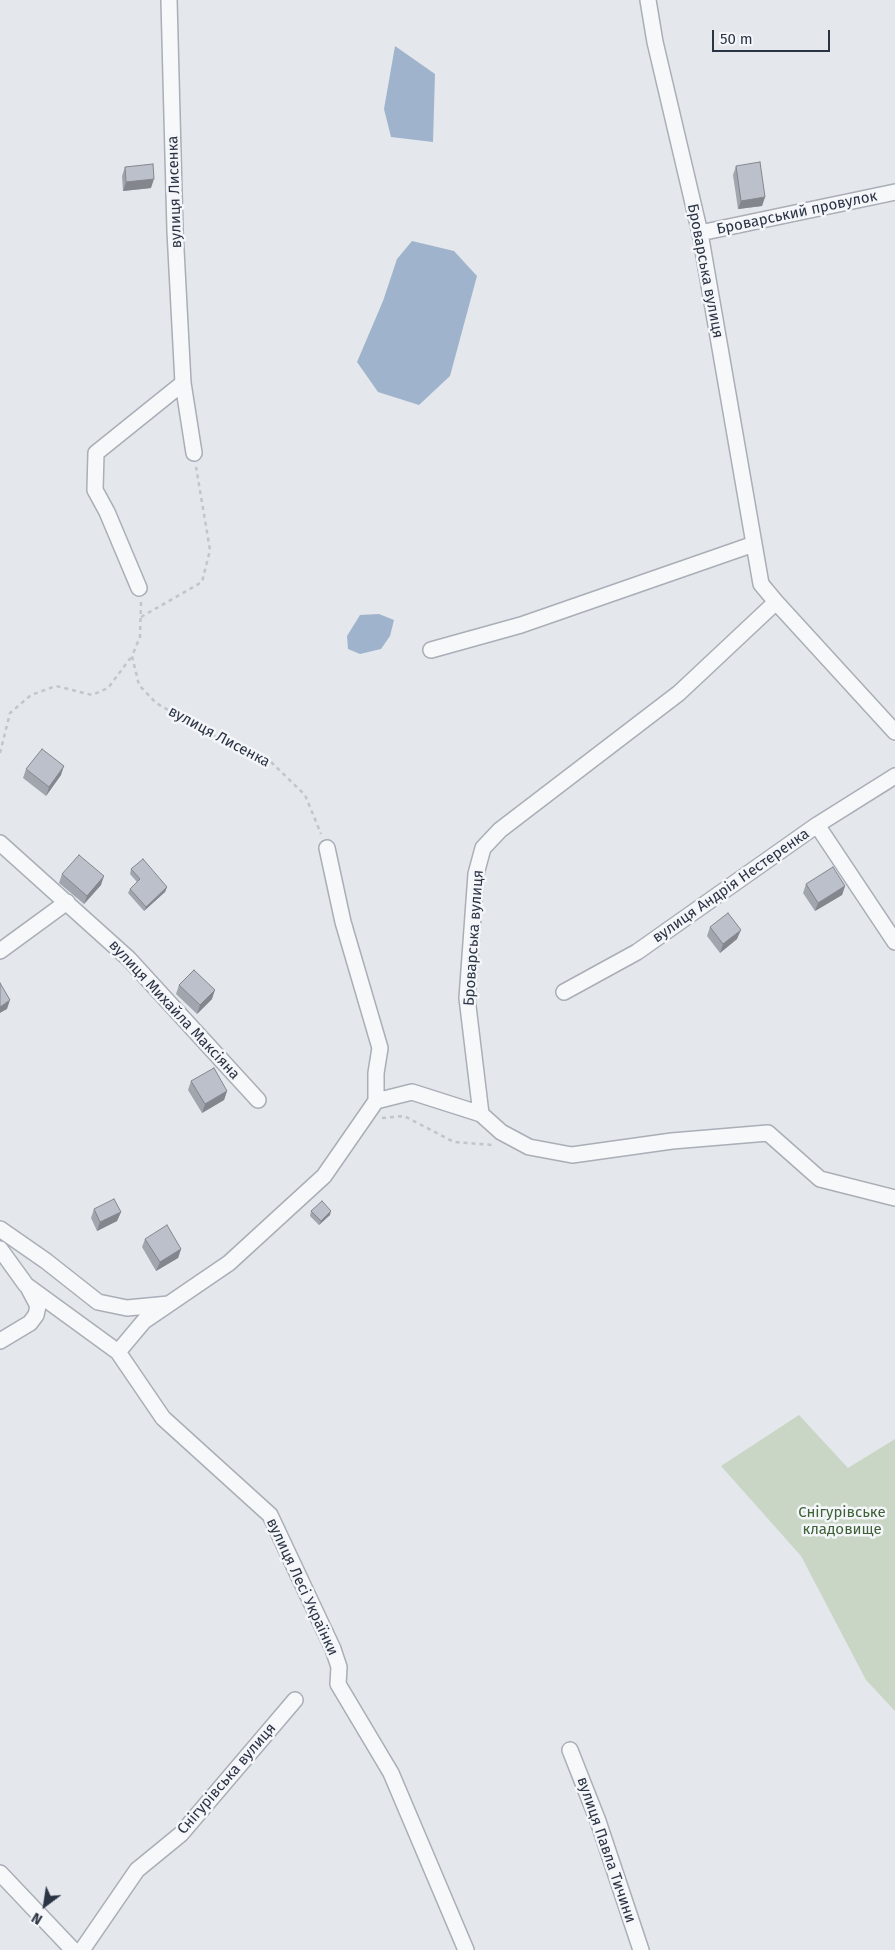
<!DOCTYPE html>
<html>
<head>
<meta charset="utf-8">
<style>
	body { margin:0 }
	#map { position:relative; width:895px; height:1950px; overflow:hidden; background:#e4e7ec; font-family:"Fira Sans",sans-serif }
	canvas { display:block }
	.north { position:absolute; left:20px; top:1880px; width:50px; height:50px; -webkit-text-stroke:4px #f4f6f9; paint-order:stroke; rotate:211deg; font-size:14px; font-weight:700; line-height:20px; text-align:center; color:#2b3445 }
	.north::after { content:''; display:block; margin:auto; width:18px; height:22px; background:#2b3445; clip-path:polygon(50% 0,100% 100%,50% 72%,0 100%) }
	.scale { position:absolute; left:712px; top:30px; width:118px; height:22px; box-sizing:border-box; border:2px solid #2b3445; border-top:0; padding-left:6px; font-size:15px; line-height:18px; white-space:nowrap; color:#2b3445; -webkit-text-stroke:4px #f4f6f9; paint-order:stroke }
</style>
</head>
<body>
<div id="map">
<canvas width="895" height="1950"></canvas>
<div class="north">N</div>
<div class="scale">50 m</div>
</div>
<script>
const context = document.querySelector('canvas').getContext('2d');
context.lineJoin = 'round';
function paint(path, color) { context.fillStyle = color; context.fill(path, 'evenodd'); }
const toPath = rows => new Path2D(rows.map(r => 'M' + r).join(''));
function stroke(path, color, width, dash) { context.strokeStyle = color; context.lineWidth = width; context.lineCap = dash ? 'butt' : 'round'; context.setLineDash(dash || []); context.stroke(path); }
function drawText(font, color, halo, rows, align = 'center') {
  context.font = font + ' "Fira Sans",sans-serif'; context.lineWidth = 5; context.setLineDash([]); context.textBaseline = 'middle'; context.strokeStyle = halo; context.fillStyle = color; for (const [text, x, y, turn = 0] of rows) {
    context.save(); context.translate(x, y); context.rotate((+turn || 0) * Math.PI / 180); context.textAlign = isNaN(turn) ? turn : align; if (halo) context.strokeText(text, 0, 0); context.fillText(text, 0, 0); context.restore();
  }
}
const green = toPath([
	[799,1415,848,1468,895,1439,895,1711,866,1680,801,1556,721,1466]
]);
const water = toPath([
	[395,46,435,74,433,142,391,137,384,109],
	[412,241,454,251,477,276,450,376,419,405,378,392,357,362,383,301,397,259],
	[379,614,394,620,390,636,381,649,360,654,348,649,347,636,360,615]
]);
const path = toPath([
	[141,602,140,637,132,656,139,685,156,703,232,746,269,760,305,795,321,834],
	[141,617,202,582,210,550,196,467],
	[0,753,10,713,31,695,56,686,92,695,108,688,132,656],
	[382,1118,404,1116,454,1142,493,1145]
]);
const minor = toPath([
	[648,0,655,42,700,233,761,584,776,602,679,693,500,830,483,848,476,874,467,998,481,1114,501,1132,529,1147,572,1155,672,1141,768,1133,820,1179,895,1198],
	[700,233,895,192],
	[183,383,194,453],
	[139,588,107,512,95,490,96,453,183,383,175,231,169,0],
	[776,602,895,732],
	[431,650,521,625,754,544],
	[817,825,895,942],
	[0,843,129,959,258,1100],
	[327,848,343,922,380,1048,376,1073,376,1101],
	[0,951,67,902],
	[564,992,637,952,817,825,895,776],
	[0,1229,46,1261,98,1302,127,1308,169,1304],
	[0,1249,26,1285,118,1352,163,1418,270,1515,333,1649,339,1667,338,1684,391,1773,466,1950],
	[0,1341,30,1323,36,1315,38,1306,29,1289],
	[118,1352,144,1321,229,1263,324,1176,376,1101,412,1092,481,1114],
	[570,1750,598,1821,641,1950],
	[0,1873,73,1950],
	[82,1950,137,1870,181,1834,295,1700]
]);
const wall = toPath([
	[736,166,765,197,762,206,738,209,733,175],
	[125,167,151,188,123,191,122,176],
	[26,769,61,775,46,796,23,778],
	[131,869,167,887,165,892,144,911,128,893,130,889,137,882,130,874],
	[62,874,101,885,84,904,59,883],
	[806,884,845,886,842,895,815,911,803,893],
	[710,927,737,939,720,953,707,936],
	[179,985,212,999,197,1014,176,994],
	[191,1081,227,1091,224,1100,202,1113,188,1090],
	[94,1209,121,1212,117,1221,97,1231,91,1218],
	[311,1211,330,1215,319,1225,310,1216],
	[145,1239,181,1249,178,1258,156,1271,142,1247]
]);
const shadedWall = toPath([
	[154,179,151,188,123,191,126,182],
	[765,197,762,206,738,209,741,201],
	[64,766,61,775,46,796,49,787],
	[104,876,101,885,84,904,87,896],
	[845,886,842,895,815,911,818,903],
	[167,887,165,892,144,911,146,907],
	[741,930,737,939,720,953,723,944],
	[215,990,212,999,197,1014,200,1005],
	[10,1000,7,1009,0,1013,0,1007],
	[227,1091,224,1100,202,1113,205,1104],
	[331,1211,330,1215,319,1225,321,1221],
	[121,1212,117,1221,97,1231,100,1222],
	[181,1249,178,1258,156,1271,160,1262]
]);
const building = toPath([
	[760,162,765,197,741,201,736,166,760,162],
	[153,164,154,179,126,182,125,167,153,164],
	[42,749,64,766,49,787,26,769,42,749],
	[79,855,104,876,87,896,62,874,79,855],
	[143,859,167,887,146,907,130,889,140,879,131,869,143,859],
	[833,867,845,886,818,903,806,884,833,867],
	[728,913,741,930,723,944,710,927,728,913],
	[194,970,215,990,200,1005,179,985,194,970],
	[0,983,10,1000,0,1007,0,983],
	[214,1068,227,1091,205,1104,191,1081,214,1068],
	[114,1199,121,1212,100,1222,94,1209,114,1199],
	[322,1201,331,1211,321,1221,311,1211,322,1201],
	[167,1225,181,1249,160,1262,145,1239,167,1225]
]);
const streetNames = [
	["вулиця Лисенка",175,192,-92],
	["Броварський провулок",797,213,-12],
	["Броварська вулиця",705,271,79],
	["вулиця Лисенка",219,737,28],
	["вулиця Андрія Нестеренка",731,886,-35],
	["Броварська вулиця",474,938,-86],
	["вулиця Михайла Максіяна",174,1010,47],
	["вулиця Лесі Українки",302,1587,65],
	["Снігурівська вулиця",227,1779,-49],
	["вулиця Павла Тичини",606,1850,71]
];
const parkNames = [
	["Снігурівське",842,1513],
	["кладовище",842,1530]
];
paint(green, '#c9d6c5');
paint(water, '#9fb4cc');
stroke(minor, '#a9aeb7', 18);
stroke(path, '#c2c5cb', 2.5, [4, 4]);
stroke(minor, '#f7f8fa', 15);
paint(wall, '#a1a5ae');
paint(shadedWall, '#83868d');
paint(building, '#bbc0ca');
stroke(building, '#83868d', 1);
drawText('15px', '#2b3445', '#f4f6f9', streetNames);
drawText('15px', '#3f6138', '#f4f6f9', parkNames);
</script>
</body>
</html>
